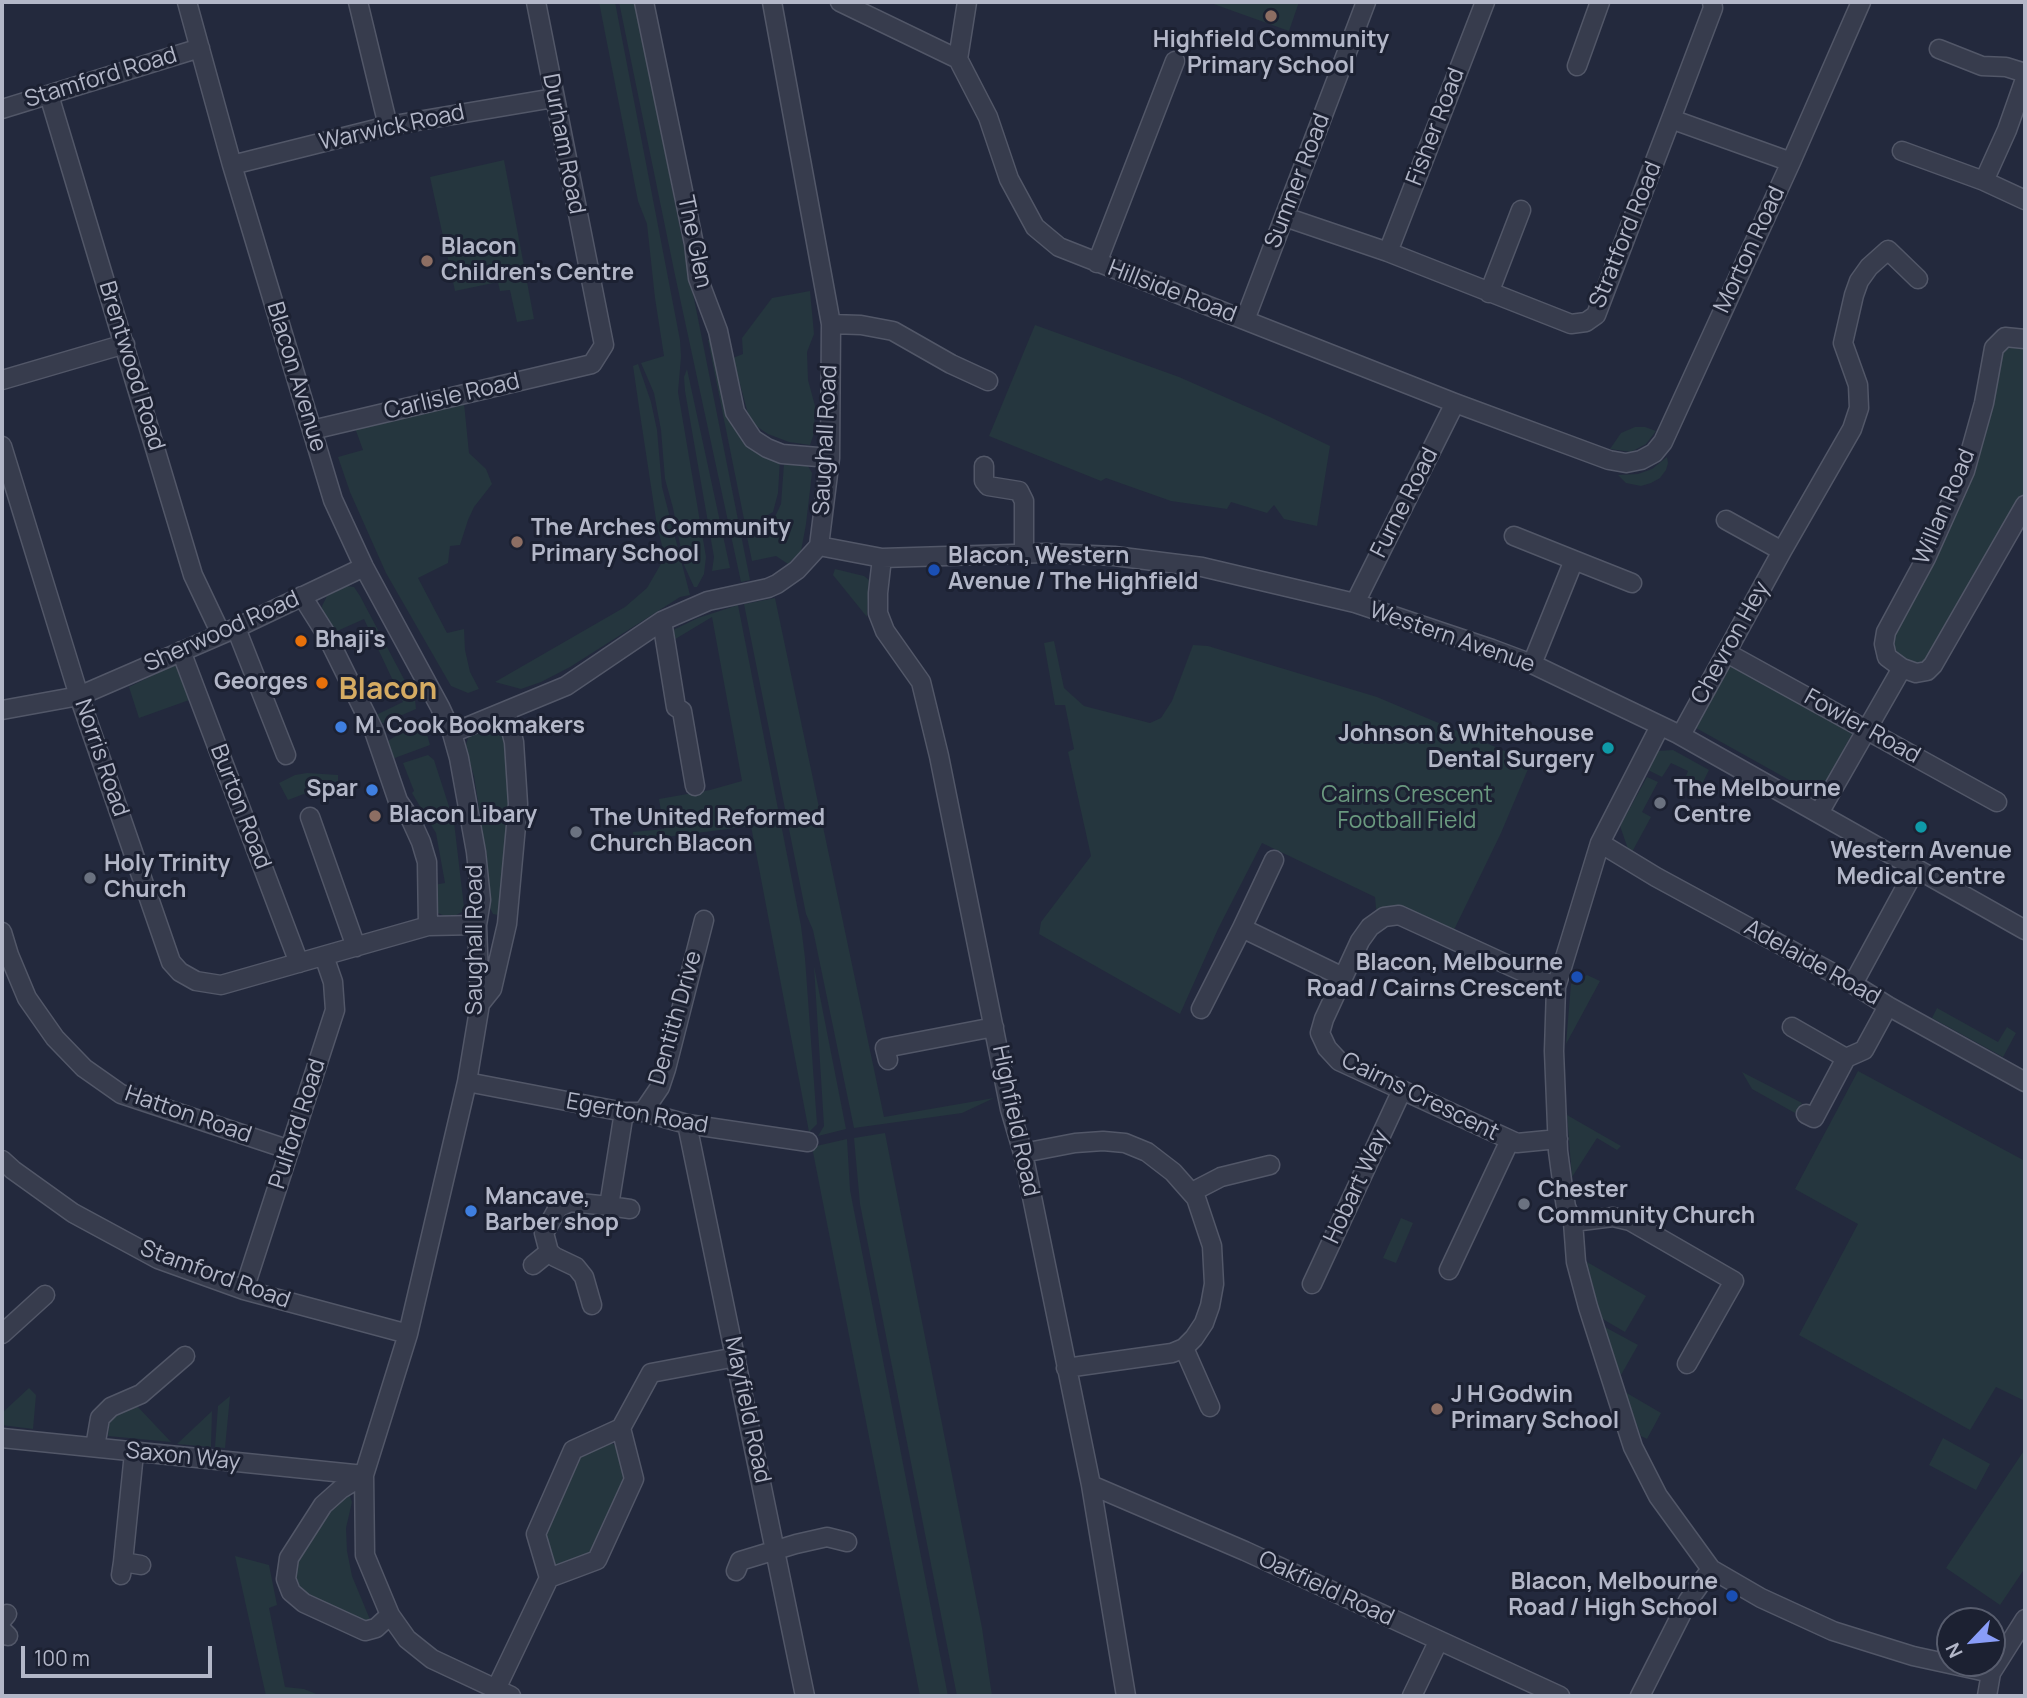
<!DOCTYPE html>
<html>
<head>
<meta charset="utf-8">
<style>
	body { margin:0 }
	#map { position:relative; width:2027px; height:1698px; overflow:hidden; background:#23293d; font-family:Manrope,sans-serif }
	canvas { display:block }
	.frame { position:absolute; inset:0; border:4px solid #b3b7c8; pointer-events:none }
	.north { position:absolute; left:1936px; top:1607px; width:70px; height:70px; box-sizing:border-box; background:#1c2132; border:2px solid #585d6e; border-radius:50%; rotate:244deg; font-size:19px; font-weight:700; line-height:28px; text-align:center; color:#b3b7c8 }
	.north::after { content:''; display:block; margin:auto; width:24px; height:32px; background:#899df8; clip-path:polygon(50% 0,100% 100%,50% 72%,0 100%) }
	.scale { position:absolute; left:21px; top:1646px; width:191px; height:32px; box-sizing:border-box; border:4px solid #b3b7c8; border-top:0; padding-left:9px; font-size:21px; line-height:24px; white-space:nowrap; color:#b3b7c8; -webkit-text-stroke:5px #1c2132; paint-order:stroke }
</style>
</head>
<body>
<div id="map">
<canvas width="2027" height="1698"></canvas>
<div class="frame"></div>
<div class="north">N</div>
<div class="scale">100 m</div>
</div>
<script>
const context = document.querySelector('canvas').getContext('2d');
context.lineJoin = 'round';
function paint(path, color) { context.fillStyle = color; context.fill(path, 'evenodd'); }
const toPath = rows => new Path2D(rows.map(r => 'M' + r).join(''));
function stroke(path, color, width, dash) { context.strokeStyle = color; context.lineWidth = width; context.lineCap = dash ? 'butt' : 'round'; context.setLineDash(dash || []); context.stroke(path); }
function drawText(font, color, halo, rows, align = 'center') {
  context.font = font + ' Manrope,sans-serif'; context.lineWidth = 6; context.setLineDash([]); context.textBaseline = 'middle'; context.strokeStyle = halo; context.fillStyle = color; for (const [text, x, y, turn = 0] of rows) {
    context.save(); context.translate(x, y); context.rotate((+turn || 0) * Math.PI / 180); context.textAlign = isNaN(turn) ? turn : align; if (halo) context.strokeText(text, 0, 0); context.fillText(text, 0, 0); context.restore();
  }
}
const green = toPath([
	[599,2,615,2,680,340,681,357,678,392,706,557,704,574,697,587,694,587,684,565,673,508,665,479,661,430,654,393,641,363,664,356,655,298,647,224,638,201],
	[619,2,635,2,750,580,741,582,675,275],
	[1208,2,1299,2,1289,31],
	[504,160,534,319,517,322,510,290,500,291,498,282,455,291,430,177],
	[810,291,814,334,807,352,808,380,815,406,814,433,810,445,789,442,768,434,756,426,748,414,733,358,743,354,742,338,772,298],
	[1035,325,1179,377,1270,417,1330,446,1317,526,1284,519,1274,505,1267,513,1231,502,1227,509,1171,501,1106,478,1101,481,989,436],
	[712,339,735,426,742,438,758,450,780,459,778,493,773,512,759,520,745,524,708,340],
	[2011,341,2025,345,2025,494,1930,663,1915,666,1890,650,1891,636,1960,496,1999,352],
	[638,364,651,402,657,430,662,487,690,595,680,597,570,667,541,682,521,689,495,682,625,607,647,588,665,557,657,526,640,414,633,366],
	[687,369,730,568,712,571,714,557,685,391,684,377],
	[464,403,469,453,486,469,492,484,474,507,468,520,460,545,450,546,448,563,418,578,447,633,464,629,465,650,470,672,479,689,468,693,451,686,386,573,350,492,338,457,363,450,355,428],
	[1635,427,1645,427,1656,431,1646,444,1631,452,1610,449,1621,433],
	[1667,457,1668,463,1666,470,1660,478,1651,483,1641,486,1626,483,1618,475,1638,474,1652,469],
	[784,464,808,466,812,473,806,524,801,551,788,564,776,556,752,561,746,532,773,521,781,504],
	[835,569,864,576,869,580,867,617,833,575],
	[347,586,354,587,360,596,415,700,416,709,381,724,376,715,403,702,364,619,337,631,331,630,323,618,322,606,327,596],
	[775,598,884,1117,994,1098,962,1113,854,1128,813,930,806,914,744,604],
	[738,605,801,926,805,958,817,1124,809,1132,751,826,634,841,633,832,664,829,659,799,710,790,742,781,712,617,672,641,673,630,698,618],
	[1054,641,1064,688,1084,706,1150,723,1161,718,1172,701,1193,645,1208,646,1377,697,1531,762,1501,833,1451,936,1377,918,1375,897,1262,843,1218,929,1180,1014,1039,934,1041,922,1091,856,1068,752,1074,749,1065,705,1055,705,1044,643],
	[1733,660,1853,732,1818,796,1696,728],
	[180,662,192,699,139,718,129,687],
	[501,719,512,760,503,912,498,915,493,914,490,908,487,859,474,776,465,748,469,735],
	[425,727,430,745,392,759,386,742,399,734],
	[1673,750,1709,770,1696,796,1681,788,1688,771,1671,763,1662,777,1648,770,1657,751],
	[428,755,434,760,454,822,464,907,462,912,456,915,445,916,438,913,432,905,433,885,445,883,436,833,412,793,414,791,403,763],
	[307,773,338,775,338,781,288,800,279,783,295,775],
	[1647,777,1658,782,1642,812,1651,817,1632,852,1628,849,1620,826],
	[814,966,846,1129,818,1136,824,1126],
	[1587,975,1600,981,1566,1044,1571,984],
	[1937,1008,1998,1042,2007,1027,2016,1033,2003,1057,1932,1018],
	[1858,1071,2025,1161,2025,1401,1996,1387,1970,1430,1799,1335,1858,1224,1795,1189],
	[1742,1072,1802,1103,1795,1113,1752,1089],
	[1567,1115,1621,1146,1617,1150,1597,1138,1572,1177],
	[885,1133,982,1628,992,1696,957,1696,860,1204,854,1138],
	[847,1139,850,1190,948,1696,920,1696,812,1147],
	[1401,1218,1413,1223,1396,1263,1383,1258],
	[1587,1262,1646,1296,1625,1332,1601,1318],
	[1603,1326,1638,1345,1621,1375],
	[29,1388,36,1395,33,1429,2,1425,2,1413],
	[1625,1392,1661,1413,1647,1439,1641,1436],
	[230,1396,225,1448,215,1447,218,1406],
	[137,1406,171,1442,108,1436,110,1414,128,1407],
	[212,1411,211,1447,177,1444],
	[1943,1438,1990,1464,1976,1490,1929,1465],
	[601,1443,613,1444,622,1450,629,1479,592,1555,565,1567,555,1564,547,1555,541,1531,575,1456],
	[2025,1449,2025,1568,2000,1605,1946,1568],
	[345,1494,349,1494,352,1502,346,1528,347,1551,352,1576,371,1622,364,1625,311,1599,297,1583,294,1570,299,1553,333,1503],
	[235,1556,269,1565,277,1605,269,1608,285,1687,304,1689,321,1696,266,1696]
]);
const minor = toPath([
	[187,2,232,165,333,500,364,567,440,707,452,733,459,758,476,852,481,900,477,925,480,1004,467,1082,408,1334,364,1475,365,1555,390,1615,407,1639,432,1659,511,1696],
	[358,2,388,126],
	[644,2,694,244,698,278,718,331,735,412,753,439,767,448,782,454,830,458],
	[840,2,958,59,988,117,1009,179,1035,227,1059,247,1455,403,1609,460,1626,463,1641,460,1654,453,1663,442,1791,162,1861,2],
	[1939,49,1982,66,2006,67,2025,73],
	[958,59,967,2],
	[1577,66,1600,2],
	[49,95,193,575,221,634],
	[2,109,200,48],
	[1671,119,1791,162],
	[1902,151,1984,181,2025,200],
	[232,165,388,126,554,98],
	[1984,181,2007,130,2025,79],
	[1285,217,1388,252,1571,324,1586,322,1596,315,1671,119,1713,8,1712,2],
	[1388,252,1485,2],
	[1097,263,1175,61],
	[1489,293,1521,210],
	[1245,320,1366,2],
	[831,324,861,325,893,331,951,364,988,381],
	[2,380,125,344],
	[312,430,592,364,604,345,536,2],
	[2,446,79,696,171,962,180,972,196,981,221,985,428,926,477,925],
	[984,466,984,481,988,486,1019,491,1024,501,1024,554],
	[1726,520,1782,551],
	[1514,536,1574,560],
	[819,546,882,558,1045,553,1114,556,1202,567,1355,603,1492,649,1532,664,1678,734,2025,930],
	[882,558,878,593,878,613,885,631,921,682,939,756,1010,1109,1023,1153,1091,1485,1126,1696],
	[302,596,326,634,374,731,398,801,411,820,421,842,427,862,428,926],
	[1355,603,1455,403],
	[662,621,676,707,682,711,695,786],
	[236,628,286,755],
	[181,651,299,963],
	[1727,653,1997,802],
	[1532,664,1574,560,1632,583],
	[1902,668,1887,657,1884,644,1886,632,1926,558,1965,471,1984,403,1994,348,2005,337,2025,339],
	[2,710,79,696,236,628,364,567],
	[1660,726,1600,843,1556,987,1554,1051,1558,1151,1563,1188,1566,1207,1573,1222,1576,1262,1588,1307,1633,1447,1658,1496,1711,1569,1761,1598,1833,1631,1913,1656,1991,1673],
	[452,733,566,686,662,621,708,601,768,588,777,584,797,570,819,546,830,458,831,324,772,2],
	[1681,735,1782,551,1852,429,1859,408,1858,385,1843,343,1854,295,1859,281,1869,267,1888,250,1918,279],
	[1819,813,1902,668,1916,673,1927,671,1933,665,2025,505],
	[310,817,356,947],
	[1600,843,1656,877,1853,984,1888,1006,2025,1082],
	[1274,860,1242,928,1343,977],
	[2,932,9,955,27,998,55,1038,84,1068,121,1094,290,1150],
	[1853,984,1916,868],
	[1556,987,1399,915,1384,917,1370,927,1360,941,1324,1019,1320,1033,1327,1048,1339,1061,1517,1143,1558,1139],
	[480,1004,492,989,507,924,518,804,514,742,506,711],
	[1201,1009,1242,928],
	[1792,1027,1846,1058,1864,1050,1888,1006],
	[888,1060,885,1048,994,1027],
	[467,1082,624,1112,643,1112,687,1124,808,1142],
	[643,1112,660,1087,666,1069,704,920],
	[1806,1114,1814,1118,1846,1058],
	[687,1124,805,1696],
	[1023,1153,1075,1143,1103,1141,1125,1143,1147,1152,1173,1172,1196,1198,1212,1246,1214,1284,1210,1306,1204,1323,1194,1338,1184,1348,1172,1353,1066,1368],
	[2,1160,13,1170,73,1213,158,1259,244,1290,408,1334],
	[1192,1192,1221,1177,1270,1165],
	[609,1206,630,1209],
	[1573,1222,1613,1217,1630,1221,1734,1281,1687,1364],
	[533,1265,549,1252],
	[1449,1270,1510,1140],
	[1312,1284,1402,1090],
	[244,1290,335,1010,333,982,324,956],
	[592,1305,584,1277,576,1267,555,1257,549,1252,544,1233,558,1208,570,1202,609,1206,624,1112],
	[2,1334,45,1295],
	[1184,1348,1210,1407],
	[2,1438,364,1475],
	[95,1447,100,1418,111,1407,141,1394,185,1356],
	[364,1475,341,1489,323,1505,289,1558,286,1579,291,1592,304,1603,365,1631,376,1628,390,1615],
	[1091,1485,1245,1551,1560,1696],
	[123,1562,134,1453],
	[736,1571,740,1561,796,1544,827,1537,847,1542],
	[121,1575,123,1562,141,1565],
	[549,1578,536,1534,573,1450,621,1428],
	[2,1620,7,1614],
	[2,1630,8,1636],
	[496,1689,549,1578,597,1560,634,1479,621,1428,651,1373,736,1357],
	[1412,1696,1438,1642],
	[1640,1696,1688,1601,1711,1569],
	[1987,1696,1991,1673,2025,1619]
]);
const markers = [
	[1271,16,7,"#8d6e63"],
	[427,261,7,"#8d6e63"],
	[517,542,7,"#8d6e63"],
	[934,570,7,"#1a4fb4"],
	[301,641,7,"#e8710a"],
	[322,683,7,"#e8710a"],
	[341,727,7,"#3f7fe0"],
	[1608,748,7,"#0f9aa8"],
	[372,790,7,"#3f7fe0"],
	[1660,803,7,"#6b7280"],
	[375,816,7,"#8d6e63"],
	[1921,827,7,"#0f9aa8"],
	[576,832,7,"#6b7280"],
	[90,878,7,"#6b7280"],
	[1577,977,7,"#1a4fb4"],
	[1524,1204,7,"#6b7280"],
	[471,1211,7,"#3f7fe0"],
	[1437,1409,7,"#8d6e63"],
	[1732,1596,7,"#1a4fb4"]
];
const poiNames = [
	["Highfield Community",1271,41,"center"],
	["Primary School",1271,67,"center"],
	["Blacon",441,248],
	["Children's Centre",441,274],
	["The Arches Community",531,529],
	["Primary School",531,555],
	["Blacon, Western",948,557],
	["Avenue / The Highfield",948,583],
	["Bhaji's",315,641],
	["Georges",308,683,"right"],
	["M. Cook Bookmakers",355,727],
	["Johnson & Whitehouse",1594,735,"right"],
	["Dental Surgery",1594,761,"right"],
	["Spar",358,790,"right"],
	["The Melbourne",1674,790],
	["Centre",1674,816],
	["Blacon Libary",389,816],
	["The United Reformed",590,819],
	["Church Blacon",590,845],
	["Western Avenue",1921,852,"center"],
	["Medical Centre",1921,878,"center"],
	["Holy Trinity",104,865],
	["Church",104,891],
	["Blacon, Melbourne",1563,964,"right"],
	["Road / Cairns Crescent",1563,990,"right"],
	["Chester",1538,1191],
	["Community Church",1538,1217],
	["Mancave,",485,1198],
	["Barber shop",485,1224],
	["J H Godwin",1451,1396],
	["Primary School",1451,1422],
	["Blacon, Melbourne",1718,1583,"right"],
	["Road / High School",1718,1609,"right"]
];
const streetNames = [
	["Stamford Road",101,78,-17],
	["Fisher Road",1436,127,-69],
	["Warwick Road",392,128,-12],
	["Durham Road",563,144,79],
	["Sumner Road",1298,181,-69],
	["Stratford Road",1626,235,-68],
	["The Glen",694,242,78],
	["Morton Road",1750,250,-65],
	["Hillside Road",1172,292,21],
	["Brentwood Road",131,366,73],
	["Blacon Avenue",296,377,73],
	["Carlisle Road",452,397,-13],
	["Saughall Road",826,440,-87],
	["Furne Road",1405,503,-63],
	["Willan Road",1945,507,-67],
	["Sherwood Road",222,632,-24],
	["Western Avenue",1452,638,19],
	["Chevron Hey",1731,643,-61],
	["Fowler Road",1862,727,29],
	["Norris Road",101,758,71],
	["Burton Road",240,807,69],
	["Saughall Road",476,940,-90],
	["Adelaide Road",1812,963,29],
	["Dentith Drive",676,1018,-74],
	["Cairns Crescent",1420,1097,26],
	["Egerton Road",637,1114,10],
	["Hatton Road",188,1115,19],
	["Highfield Road",1015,1121,78],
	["Pulford Road",298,1124,-72],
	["Hobart Way",1357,1187,-65],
	["Stamford Road",215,1275,20],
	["Mayfield Road",747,1410,78],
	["Saxon Way",183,1457,6],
	["Oakfield Road",1326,1589,25]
];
const parkNames = [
	["Cairns Crescent",1407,796],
	["Football Field",1407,822]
];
const districtNames = [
	["Blacon",388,691]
];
paint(green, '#25363e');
stroke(minor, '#525768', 21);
stroke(minor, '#373c4d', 18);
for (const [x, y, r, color] of markers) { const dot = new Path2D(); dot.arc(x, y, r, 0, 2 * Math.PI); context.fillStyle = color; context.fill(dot); stroke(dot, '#1c2132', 2.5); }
drawText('bold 23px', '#b3b7c8', '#1c2132', poiNames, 'left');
drawText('23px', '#b3b7c8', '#1c2132', streetNames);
drawText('23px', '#6a997f', '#1c2132', parkNames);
drawText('bold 30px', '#d5ab62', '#1c2132', districtNames);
</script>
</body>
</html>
